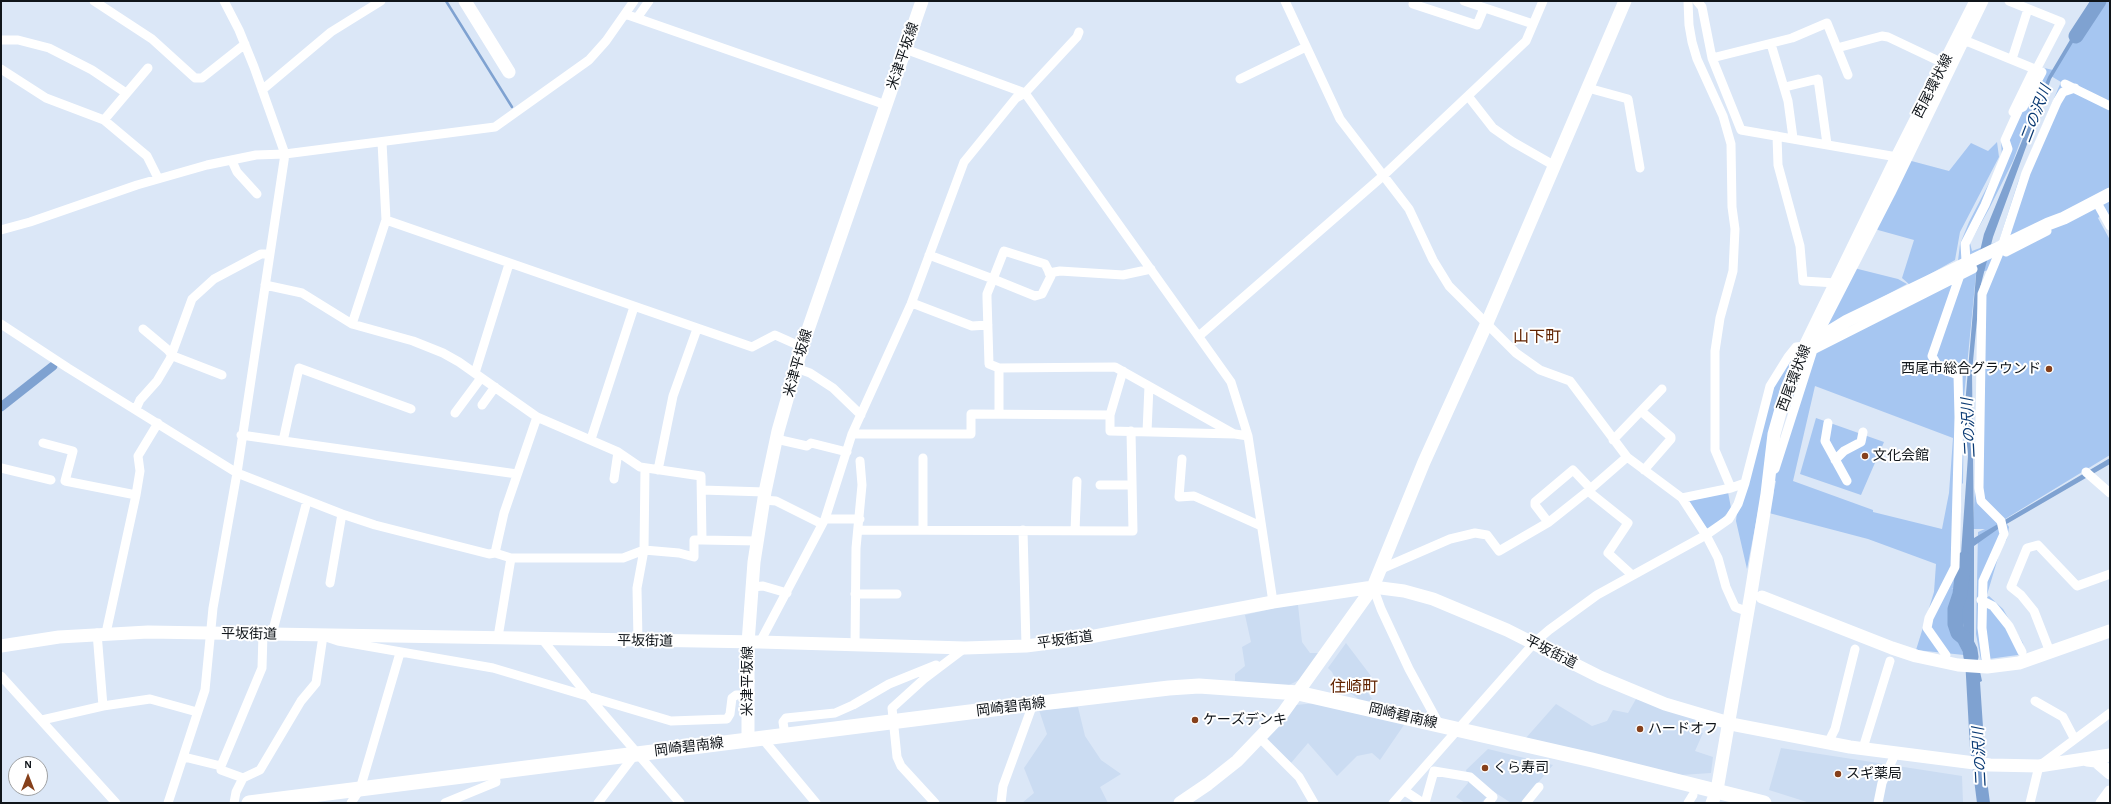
<!DOCTYPE html>
<html>
<head>
<meta charset="utf-8">
<style>
	body { margin:0 }
	#map { position:relative; width:2111px; height:804px; overflow:hidden; background:#dbe7f7; font-family:"Alegreya Sans",sans-serif }
	canvas { display:block }
	.frame { position:absolute; inset:0; border:2px solid #10151a; pointer-events:none }
	.north { position:absolute; left:8px; top:756px; width:40px; height:40px; box-sizing:border-box; background:#fff; border:1px solid #9fa1a3; border-radius:50%; rotate:0deg; font-size:11px; font-weight:700; line-height:16px; text-align:center; color:#10151a }
	.north::after { content:''; display:block; margin:auto; width:14px; height:18px; background:#86401b; clip-path:polygon(50% 0,100% 100%,50% 72%,0 100%) }
</style>
</head>
<body>
<div id="map">
<canvas width="2111" height="804"></canvas>
<div class="frame"></div>
<div class="north">N</div>
</div>
<script>
const context = document.querySelector('canvas').getContext('2d');
context.lineJoin = 'round';
function paint(path, color) { context.fillStyle = color; context.fill(path, 'evenodd'); }
const toPath = rows => new Path2D(rows.map(r => 'M' + r).join(''));
function stroke(path, color, width, dash) { context.strokeStyle = color; context.lineWidth = width; context.lineCap = dash ? 'butt' : 'round'; context.setLineDash(dash || []); context.stroke(path); }
function drawText(font, color, halo, rows, align = 'center') {
  context.font = font + ' "Alegreya Sans","Noto Sans JP",sans-serif'; context.lineWidth = 4; context.setLineDash([]); context.textBaseline = 'middle'; context.strokeStyle = halo; context.fillStyle = color; for (const [text, x, y, turn = 0] of rows) {
    context.save(); context.translate(x, y); context.rotate((+turn || 0) * Math.PI / 180); context.textAlign = isNaN(turn) ? turn : align; if (halo) context.strokeText(text, 0, 0); context.fillText(text, 0, 0); context.restore();
  }
}
const built = toPath([
	[1287,605,1298,605,1302,642,1310,653,1320,653,1299,680,1285,687,1235,682,1235,674,1245,666,1242,647,1251,642,1245,615],
	[1346,643,1371,676,1361,684,1377,705,1365,704,1349,692,1343,681,1339,687,1332,672,1328,668],
	[1636,699,1695,717,1694,732,1703,733,1695,751,1713,757,1711,773,1681,775,1525,739,1556,704,1592,726,1607,721,1613,710,1628,713],
	[1316,703,1406,722,1380,760,1372,753,1357,756,1337,776,1308,743,1291,763,1266,739,1296,705],
	[1078,707,1085,736,1101,760,1121,774,1100,787,1108,803,1022,803,1034,793,1024,768,1047,734,1039,710],
	[1781,748,1962,776,1963,803,1810,803,1769,790],
	[1488,749,1553,765,1521,803,1511,803,1493,791,1481,803,1465,803,1456,797,1468,783,1466,770]
]);
const green = toPath([
	[2095,1,2110,1,2110,223,2104,212,2098,218,2110,240,2110,455,1997,524,2005,521,2009,527,2007,539,2001,548,1986,598,1989,596,2003,609,2023,643,2025,654,1981,660,1976,634,1978,532,1985,529,1973,529,1985,278,1988,270,1976,274,1964,397,1963,483,1962,484,1957,588,1951,589,1955,589,1949,620,1964,655,1916,650,1934,592,1936,564,1868,539,1769,513,1776,481,1773,480,1782,436,1807,350,1850,267,1898,279,1907,284,1877,300,1910,285,1902,278,1914,240,1878,230,1872,225,1904,159,1949,171,1971,143,1988,151,1997,142,1999,157,1960,232,1955,260,1916,282,1958,261,1960,244,1969,222,2002,158,2001,140,2040,67,2053,70,2031,113,2013,161,1989,209,1970,243,1972,251,1999,241,2018,182,2061,82,2051,76],
	[1815,386,1953,438,1949,493,1942,529,1873,512,1873,510,1793,481],
	[1793,356,1766,451,1762,491,1747,569,1736,521,1737,511,1772,388],
	[1816,418,1884,442,1861,495,1800,474],
	[1728,492,1731,508,1724,517,1708,530,1686,500]
]);
const water = toPath([
	[2093,1,2098,1,2051,79,1993,237,1980,288,1972,372,1974,538,2110,458,2110,464,1998,529,1974,546,1974,643,1982,681,1980,682,1986,772,1990,803,1977,803,1970,748,1963,623,1963,651,1951,628,1959,578,1962,596,1961,554,1968,456,1964,417,1977,264,1984,234,2048,77]
]);
const stream = toPath([
	[446,1,512,107]
]);
const canal = toPath([
	[1,407,53,366]
]);
const river = toPath([
	[2076,36,2099,1],
	[1964,559,1960,594,1955,609,1955,624,1958,633,1964,638,1970,650,1971,657]
]);
const street = toPath([
	[94,1,152,39,195,78,202,78,245,44],
	[1285,1,1340,119,1409,209,1433,260,1449,286,1516,353,1540,370,1570,381,1627,457,1682,498,1706,535,1718,558,1726,587,1735,607,1746,611],
	[1415,1,1413,4,1477,25,1484,8],
	[1464,1,1533,24],
	[1688,1,1689,25,1692,42,1697,59,1723,116,1731,144,1732,207,1735,229,1733,271,1720,318,1715,351,1715,450,1731,488,1745,483],
	[1697,1,1702,7,1712,58,1741,130,1897,157],
	[2009,1,2061,22,2036,70],
	[625,14,886,105],
	[637,18,649,1],
	[1959,38,2042,72,2023,107,2019,109,2005,140,2008,149,1985,205,1965,244,1966,261],
	[1,40,18,40,49,48,92,70,126,93],
	[1771,44,1788,101,1793,138],
	[1837,48,1882,36,1888,37,1945,64],
	[905,49,1025,93,1231,382,1248,436,1273,602],
	[1712,58,1792,38,1827,23,1848,75],
	[2012,59,2028,9],
	[1,69,46,98,104,120,147,156,158,178],
	[1240,79,1306,47],
	[2065,84,2110,106],
	[1785,87,1818,79,1827,144],
	[1588,88,1628,99,1640,168],
	[262,90,331,32,381,1],
	[1468,96,1493,128,1513,142,1555,166],
	[2013,112,2034,69],
	[104,120,148,68],
	[1777,136,1778,165,1800,246,1803,281,1836,283],
	[232,161,237,172,257,194],
	[2096,201,2110,226],
	[386,220,752,347,775,335,802,347],
	[1,230,30,222,137,185,207,165,256,155,285,154,495,127,589,60,606,41,634,1],
	[2003,243,2026,173,2057,102,2063,92,2075,88],
	[2006,252,2047,231],
	[929,255,993,279,1035,296,1042,294,1051,276,1045,264,1004,251,993,279,987,294,987,298,989,364,999,368],
	[1049,273,1060,271,1123,275,1151,269],
	[265,285,302,293,352,324,413,341,443,353,459,362,537,417,504,513,495,553],
	[912,303,972,326,988,325],
	[1,324,68,368,237,473,342,514,375,525,489,554,495,553,511,558,498,637],
	[352,324,386,220,382,142],
	[143,329,168,350,173,356,222,375],
	[1825,330,1819,333,1891,193,1984,1],
	[1199,336,1384,175,1526,41,1543,1],
	[796,368,810,373,833,388,861,415],
	[475,373,509,264],
	[482,405,495,387],
	[136,409,140,400,157,381,170,359,192,299,214,279,261,254,270,254],
	[1641,411,1671,437,1671,439,1644,470],
	[455,413,481,378],
	[999,414,999,368,1115,367,1234,434],
	[1110,415,1123,371],
	[537,417,618,452,640,467,701,476,702,540,757,541],
	[1828,423,1825,441,1847,481],
	[1147,432,1149,386],
	[852,434,971,434,971,414,1110,415,1110,431,1235,434,1248,436],
	[241,435,517,474],
	[591,439,634,307],
	[776,439,807,446,811,443,847,452],
	[1613,440,1662,389],
	[283,441,299,368,411,409],
	[43,443,73,451,65,481,136,495],
	[1182,459,1179,497,1194,496,1261,526],
	[1835,460,1844,451,1861,442,1863,432],
	[1,468,51,480],
	[1775,469,1813,350,1973,269],
	[658,470,673,396,697,329],
	[2086,472,2110,493],
	[614,479,618,452],
	[1100,485,1132,485],
	[702,490,765,492],
	[1588,491,1628,523,1608,553,1632,575],
	[1682,498,1731,488],
	[763,500,776,501,822,524],
	[825,519,860,519],
	[1548,522,1535,505,1535,502,1573,470,1591,489],
	[923,529,923,458],
	[858,530,1133,531,1131,431],
	[1023,530,1026,646],
	[1075,531,1077,481],
	[511,558,623,558,644,550,679,553,694,557,694,540,702,540],
	[1381,569,1450,539,1475,533,1487,535,1499,551,1549,522,1588,491,1627,457],
	[330,583,342,514],
	[752,587,763,586,787,593],
	[1373,587,1381,609,1409,669,1439,724],
	[855,594,897,594],
	[1981,600,1993,606,2009,626,2022,652],
	[97,633,103,706],
	[106,633,136,495,140,471,138,456,158,423],
	[272,634,307,501],
	[542,639,588,696,680,803],
	[638,641,637,588,644,550,645,468],
	[760,642,825,519,852,434,911,304,964,162,1016,98,1025,93,1077,37,1079,32],
	[855,645,856,548,862,485,860,461],
	[2050,652,2034,611,2021,595,2011,587,2027,548,2038,545,2077,586,2110,574],
	[1946,655,1927,628,1929,618,1955,567,1959,417,1958,375,1939,368,1932,356,1960,275],
	[1987,667,1982,628,1983,581,2004,534,2001,521,1981,501,1979,488,1982,294,2001,248],
	[1,676,116,803],
	[2035,701,2063,717,2074,738],
	[42,720,103,706,150,699,197,712],
	[785,735,783,722,786,718,835,713,853,705,889,684,936,665],
	[762,738,816,803],
	[1260,738,1299,777,1314,803],
	[1828,743,1835,729,1855,649],
	[1863,748,1890,661],
	[184,757,221,766,262,668,263,634],
	[221,766,221,770,243,778],
	[1405,791,1423,803],
	[168,803,205,690,213,608,237,473,285,154,254,67,239,30,224,1],
	[234,803,236,792,243,778,260,770,301,701,316,683,323,636,338,641,493,668,671,721,727,719,730,714,732,698,736,695,748,695],
	[351,803,360,789,400,653],
	[445,803,496,782,495,772],
	[598,803,636,753],
	[935,803,901,766,897,757,892,708,924,679,965,648],
	[1001,803,1003,786,1033,704],
	[1393,803,1534,643,1549,630,1597,595,1706,535,1729,519,1738,504,1745,483,1770,386,1788,357,1796,347,1805,346],
	[1425,803,1434,771,1470,777,1493,797,1488,803],
	[1526,803,1539,787],
	[1688,803,1693,795],
	[1878,803,1882,783,1896,752],
	[2030,803,2039,766,2110,713]
]);
const secondary = toPath([
	[465,1,509,72],
	[1806,346,1847,321,2048,224,2064,218,2110,194],
	[1762,597,1892,648,1916,656,1958,665,1987,667,2019,663,2110,631],
	[1,646,59,637,148,632,760,642,965,648,1026,646,1074,640,1273,602,1373,587,1404,591,1433,599,1507,630,1600,677,1665,704,1736,725,1850,747,1990,765,2039,766,2110,755],
	[748,740,748,643,754,562,765,492,778,431,802,347,922,1],
	[2087,760,2096,761,2110,773],
	[1180,803,1208,784,1237,761,1283,713,1373,587,1424,462,1487,323,1625,1],
	[1712,803,1717,790,1751,593,1767,494,1774,434,1787,388,1805,346,1897,157,1976,1],
	[2102,803,2110,792]
]);
const primary = toPath([
	[249,803,1033,704,1169,688,1199,686,1298,693,1592,760,1764,803]
]);
const markers = [
	[2049,369,4,"#86401b"],
	[1865,456,4,"#86401b"],
	[1195,720,4,"#86401b"],
	[1640,729,4,"#86401b"],
	[1485,768,4,"#86401b"],
	[1838,774,4,"#86401b"]
];
const streetNames = [
	["米津平坂線",903,56,-71],
	["西尾環状線",1933,86,-63],
	["米津平坂線",798,363,-74],
	["西尾環状線",1794,378,-69],
	["平坂街道",249,634,1],
	["平坂街道",1065,640,-8],
	["平坂街道",645,641,1],
	["平坂街道",1551,652,27],
	["米津平坂線",748,681,-90],
	["岡崎碧南線",1011,707,-7],
	["岡崎碧南線",1403,716,13],
	["岡崎碧南線",689,747,-7]
];
const poiNames = [
	["西尾市総合グラウンド",2041,369,"right"],
	["文化会館",1873,456],
	["ケーズデンキ",1203,720],
	["ハードオフ",1648,729],
	["くら寿司",1493,768],
	["スギ薬局",1846,774]
];
const waterNames = [
	["二の沢川",2036,114,-69],
	["二の沢川",1969,428,-93],
	["二の沢川",1980,757,-93]
];
const quarterNames = [
	["山下町",1537,337],
	["住崎町",1354,687]
];
paint(built, '#cbdcf2');
paint(green, '#a6c6f1');
paint(water, '#7fa2d1');
stroke(stream, '#7fa2d1', 2.5);
stroke(canal, '#7fa2d1', 9);
stroke(river, '#7fa2d1', 15);
stroke(street, '#fff', 9);
stroke(secondary, '#fff', 13);
stroke(primary, '#fff', 15);
for (const [x, y, r, color] of markers) { const dot = new Path2D(); dot.arc(x, y, r, 0, 2 * Math.PI); context.fillStyle = color; context.fill(dot); stroke(dot, '#fff', 1.5); }
drawText('14px', '#10151a', '#fff', streetNames);
drawText('14px', '#10151a', '#fff', poiNames, 'left');
drawText('italic 15px', '#0b3b74', '#fff', waterNames);
drawText('16px', '#612300', '#fff', quarterNames);
</script>
</body>
</html>
